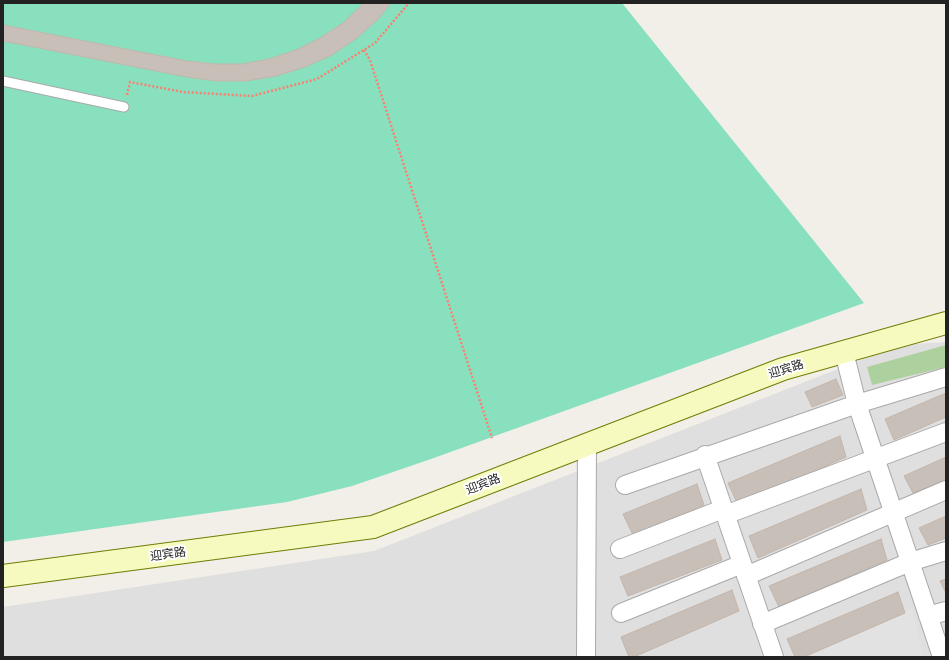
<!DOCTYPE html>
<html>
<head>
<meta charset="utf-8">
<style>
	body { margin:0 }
	#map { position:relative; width:949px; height:660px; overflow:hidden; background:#f2efe9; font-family:Barlow,sans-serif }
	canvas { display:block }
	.frame { position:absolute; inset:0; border:4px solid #222; pointer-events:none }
</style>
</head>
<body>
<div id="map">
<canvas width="949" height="660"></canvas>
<div class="frame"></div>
</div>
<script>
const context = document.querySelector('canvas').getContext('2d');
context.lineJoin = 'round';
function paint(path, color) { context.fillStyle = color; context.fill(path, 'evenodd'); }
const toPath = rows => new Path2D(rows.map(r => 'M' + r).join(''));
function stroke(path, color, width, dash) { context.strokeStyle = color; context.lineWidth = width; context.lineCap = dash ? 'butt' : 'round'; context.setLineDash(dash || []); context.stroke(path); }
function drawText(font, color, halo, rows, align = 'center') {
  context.font = font + ' Barlow,"Noto Sans SC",sans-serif'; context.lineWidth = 4; context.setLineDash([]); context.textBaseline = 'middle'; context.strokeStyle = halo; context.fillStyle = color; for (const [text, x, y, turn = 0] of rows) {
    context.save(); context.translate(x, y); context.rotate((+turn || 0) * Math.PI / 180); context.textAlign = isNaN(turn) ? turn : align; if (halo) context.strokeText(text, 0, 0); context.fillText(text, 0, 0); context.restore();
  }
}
const residential = toPath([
	[946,342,946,657,3,657,3,607,374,551,899,345]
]);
const forest = toPath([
	[946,345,946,367,872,385,867,367]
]);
const pitch = toPath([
	[3,3,622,3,864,303,431,459,352,486,287,502,3,542]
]);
const parking = toPath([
	[913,608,923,657,804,657]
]);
const building = toPath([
	[364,3,391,3,379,18,357,38,332,55,305,67,276,76,246,81,216,81,187,77,3,41,3,25,187,61,214,64,242,64,269,59,296,50,320,38,343,23,364,3],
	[836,379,843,395,812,407,805,392,836,379],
	[946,393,946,417,894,440,885,419,946,393],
	[840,436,846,457,738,505,728,483,840,436],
	[946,457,946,480,913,493,904,476,946,457],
	[697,484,704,505,633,535,623,514,697,484],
	[861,489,867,510,758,558,749,536,861,489],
	[946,516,946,538,928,545,919,528,946,516],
	[715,539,722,560,628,596,620,577,715,539],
	[881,539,887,560,779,607,769,586,881,539],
	[946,579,946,593,940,581,946,579],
	[732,590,739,611,634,657,629,657,621,637,732,590],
	[898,592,905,613,804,657,795,657,787,639,898,592]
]);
const path = toPath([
	[364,50,370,60,492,438],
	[127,95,130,82,183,92,252,96,317,79,375,43,409,3]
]);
const lane = toPath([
	[3,81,124,107]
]);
const street = toPath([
	[844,352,857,404,942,657],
	[705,455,774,657],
	[625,485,857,404,946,377],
	[725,515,946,432],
	[620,549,723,509],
	[746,576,946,490],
	[621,613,742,564],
	[928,616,946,611],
	[762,624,910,562,946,551],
	[586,657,587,444]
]);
const secondary = toPath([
	[3,576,373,527,783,369,946,323]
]);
const streetNames = [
	["迎宾路",786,369,-18],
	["迎宾路",483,484,-21],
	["迎宾路",168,554,-8]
];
paint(residential, '#e0dfdf');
paint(forest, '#add19e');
paint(pitch, '#88e0be');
paint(parking, '#e2e2e2');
paint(building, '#c7bfb8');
stroke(building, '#c4b6ab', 1);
stroke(lane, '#a9a9a9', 11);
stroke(street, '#a9a9a9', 20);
stroke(secondary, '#707d05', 24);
stroke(path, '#fa8072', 2.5, [2, 2]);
stroke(lane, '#fff', 9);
stroke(street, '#fff', 18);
stroke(secondary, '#f7fabf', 22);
drawText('12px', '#222', '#fff', streetNames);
</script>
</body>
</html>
